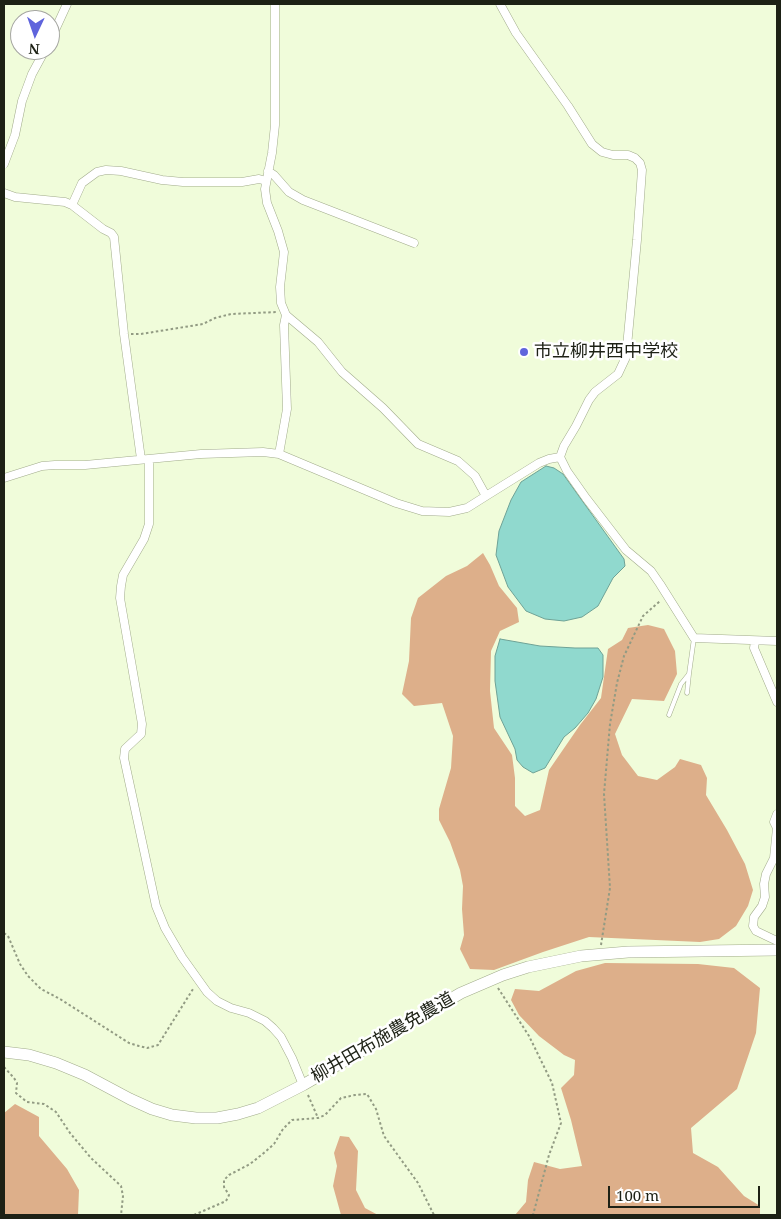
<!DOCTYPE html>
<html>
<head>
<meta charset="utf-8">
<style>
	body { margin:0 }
	#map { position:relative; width:781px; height:1219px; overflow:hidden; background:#f0fcda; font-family:"Noto Serif",serif }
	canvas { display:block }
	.frame { position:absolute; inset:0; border:5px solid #1d2115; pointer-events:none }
	.north { position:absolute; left:10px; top:10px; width:50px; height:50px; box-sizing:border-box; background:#fff; border:1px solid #a5a6a1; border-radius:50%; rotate:183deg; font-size:14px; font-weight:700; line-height:20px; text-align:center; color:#1d2115 }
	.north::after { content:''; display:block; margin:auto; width:18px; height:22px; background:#5f64dc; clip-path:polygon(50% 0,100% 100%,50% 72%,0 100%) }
	.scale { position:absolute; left:608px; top:1186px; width:152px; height:22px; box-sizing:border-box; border:2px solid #1d2115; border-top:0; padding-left:6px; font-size:15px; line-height:18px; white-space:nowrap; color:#1d2115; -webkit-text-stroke:4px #fff; paint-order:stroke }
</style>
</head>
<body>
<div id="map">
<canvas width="781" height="1219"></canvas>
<div class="frame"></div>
<div class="north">N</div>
<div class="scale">100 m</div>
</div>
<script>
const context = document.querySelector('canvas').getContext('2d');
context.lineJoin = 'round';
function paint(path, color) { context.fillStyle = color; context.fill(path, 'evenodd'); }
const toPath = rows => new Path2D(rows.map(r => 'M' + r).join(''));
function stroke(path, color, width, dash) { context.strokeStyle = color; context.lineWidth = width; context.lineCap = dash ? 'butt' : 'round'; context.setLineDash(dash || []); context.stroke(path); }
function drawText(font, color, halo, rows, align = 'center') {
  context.font = font + ' "Noto Serif","Noto Sans JP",serif'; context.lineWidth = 5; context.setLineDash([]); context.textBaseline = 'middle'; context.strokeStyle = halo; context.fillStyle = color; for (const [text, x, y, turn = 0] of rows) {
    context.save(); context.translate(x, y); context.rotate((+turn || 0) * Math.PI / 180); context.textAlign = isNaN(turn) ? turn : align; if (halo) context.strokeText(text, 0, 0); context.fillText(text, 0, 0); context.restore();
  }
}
const forest = toPath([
	[483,553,490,565,499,586,517,608,519,622,500,631,491,651,490,691,494,728,512,755,515,778,515,806,525,816,540,810,549,770,580,725,601,698,608,649,622,640,628,628,648,625,664,629,675,651,677,674,664,701,632,699,615,734,622,755,638,776,657,780,675,767,680,759,701,765,707,778,706,795,727,830,745,864,753,890,748,906,736,926,719,939,700,942,589,937,543,952,494,970,470,969,460,949,464,935,462,909,463,886,460,870,450,842,439,820,439,809,451,768,453,736,442,703,414,706,402,694,409,661,411,618,418,598,446,576,467,566],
	[605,963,698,964,734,968,760,988,756,1033,737,1089,691,1128,693,1153,718,1167,744,1196,760,1206,760,1215,515,1215,526,1202,528,1180,534,1162,560,1169,582,1166,571,1120,561,1088,574,1075,575,1060,564,1055,539,1036,519,1015,511,1000,515,989,539,991,576,971],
	[15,1104,39,1117,39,1136,67,1169,79,1190,78,1215,4,1215,4,1113],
	[340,1136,349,1137,358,1151,356,1190,365,1208,378,1215,341,1215,333,1186,337,1166,334,1153]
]);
const water = toPath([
	[546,466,554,468,563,474,624,559,625,566,613,578,598,606,582,617,564,621,545,619,526,611,508,587,496,555,499,531,511,500,521,482,546,466],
	[500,639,540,646,575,648,598,648,603,655,603,677,596,699,588,713,575,728,564,737,545,768,533,773,523,767,517,760,515,749,500,717,495,681,495,656,500,639]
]);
const path = toPath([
	[131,334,141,334,203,324,215,318,231,314,277,312],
	[4,933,8,936,20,964,28,976,41,989,60,999,129,1043,139,1046,147,1048,158,1045,193,989],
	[601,945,610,888,604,794,610,724,617,683,624,656,643,616,660,601],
	[498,988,529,1036,552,1083,561,1123,549,1155,533,1215],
	[4,1067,14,1078,17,1083,16,1093,27,1102,44,1104,56,1112,70,1133,91,1158,121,1186,123,1196,121,1215],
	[308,1095,318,1118],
	[194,1215,226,1201,229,1195,224,1187,224,1180,229,1175,250,1164,265,1152,274,1144,283,1129,292,1120,318,1118,325,1115,341,1098,355,1095,367,1094,376,1109,384,1136,418,1183,434,1215]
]);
const lane = toPath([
	[689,674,694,638],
	[669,715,681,684,689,674,687,693]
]);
const street = toPath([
	[275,4,275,125,272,153,265,189,267,203,278,231,284,252,280,287,281,303,286,315,318,342,342,372,383,408,418,444,458,461,475,476,486,496,539,463,549,459,560,457],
	[500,4,516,33,568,106,592,144,602,152,613,155,628,155,635,158,640,163,642,170,637,240,626,357,618,374,595,392,589,400,576,426,564,446,560,457,567,471,586,498,626,550,651,571,660,584,694,638,777,641],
	[50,41,67,4],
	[4,164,15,135,22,101,32,74,45,50],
	[268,171,274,175,289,192,303,200,414,243],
	[4,193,15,197,65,202,72,205,103,229,111,233,114,237,124,334,141,459],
	[72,205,82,183,97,172,106,170,121,171,162,180,183,182,242,182,259,179,266,181],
	[279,454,287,409,284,325,286,315],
	[149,459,149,524,144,539,123,575,121,586,120,598,142,724,141,734,125,749,124,758,156,906,165,928,182,957,207,992,217,1001,231,1008,249,1013,265,1021,273,1028,281,1037,292,1058,303,1085],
	[4,478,42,466,55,465,85,465,201,454,263,452,279,454,396,503,422,511,449,512,467,508,486,496],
	[755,641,754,648,777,702],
	[774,858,777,828,774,822,777,814],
	[777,858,774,858,766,874,764,884,765,897,762,906,754,917,753,926,756,931,777,941]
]);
const secondary = toPath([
	[4,1052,29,1055,56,1063,85,1075,130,1099,152,1109,172,1115,196,1118,217,1118,238,1114,258,1108,303,1085,461,993,503,975,528,967,581,956,628,952,777,950]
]);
const markers = [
	[524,352,5,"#5f64dc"]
];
const poiNames = [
	["市立柳井西中学校",534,352]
];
const streetNames = [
	["柳井田布施農免農道",383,1038,-30]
];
paint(forest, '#ddaf8a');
paint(water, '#90d9ce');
stroke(water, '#6ea296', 1);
stroke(lane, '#a1ab8b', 5);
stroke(street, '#a1ab8b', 9);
stroke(secondary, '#a1ab8b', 12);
stroke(path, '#929b83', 2, [2.5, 2.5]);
stroke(lane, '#fff', 4);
stroke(street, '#fff', 8);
stroke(secondary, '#fff', 11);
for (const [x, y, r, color] of markers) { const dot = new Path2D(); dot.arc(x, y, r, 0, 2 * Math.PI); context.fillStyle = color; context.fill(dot); stroke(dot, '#fff', 2); }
drawText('18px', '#1d2115', '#fff', poiNames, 'left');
drawText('18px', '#1d2115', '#fff', streetNames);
</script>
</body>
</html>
